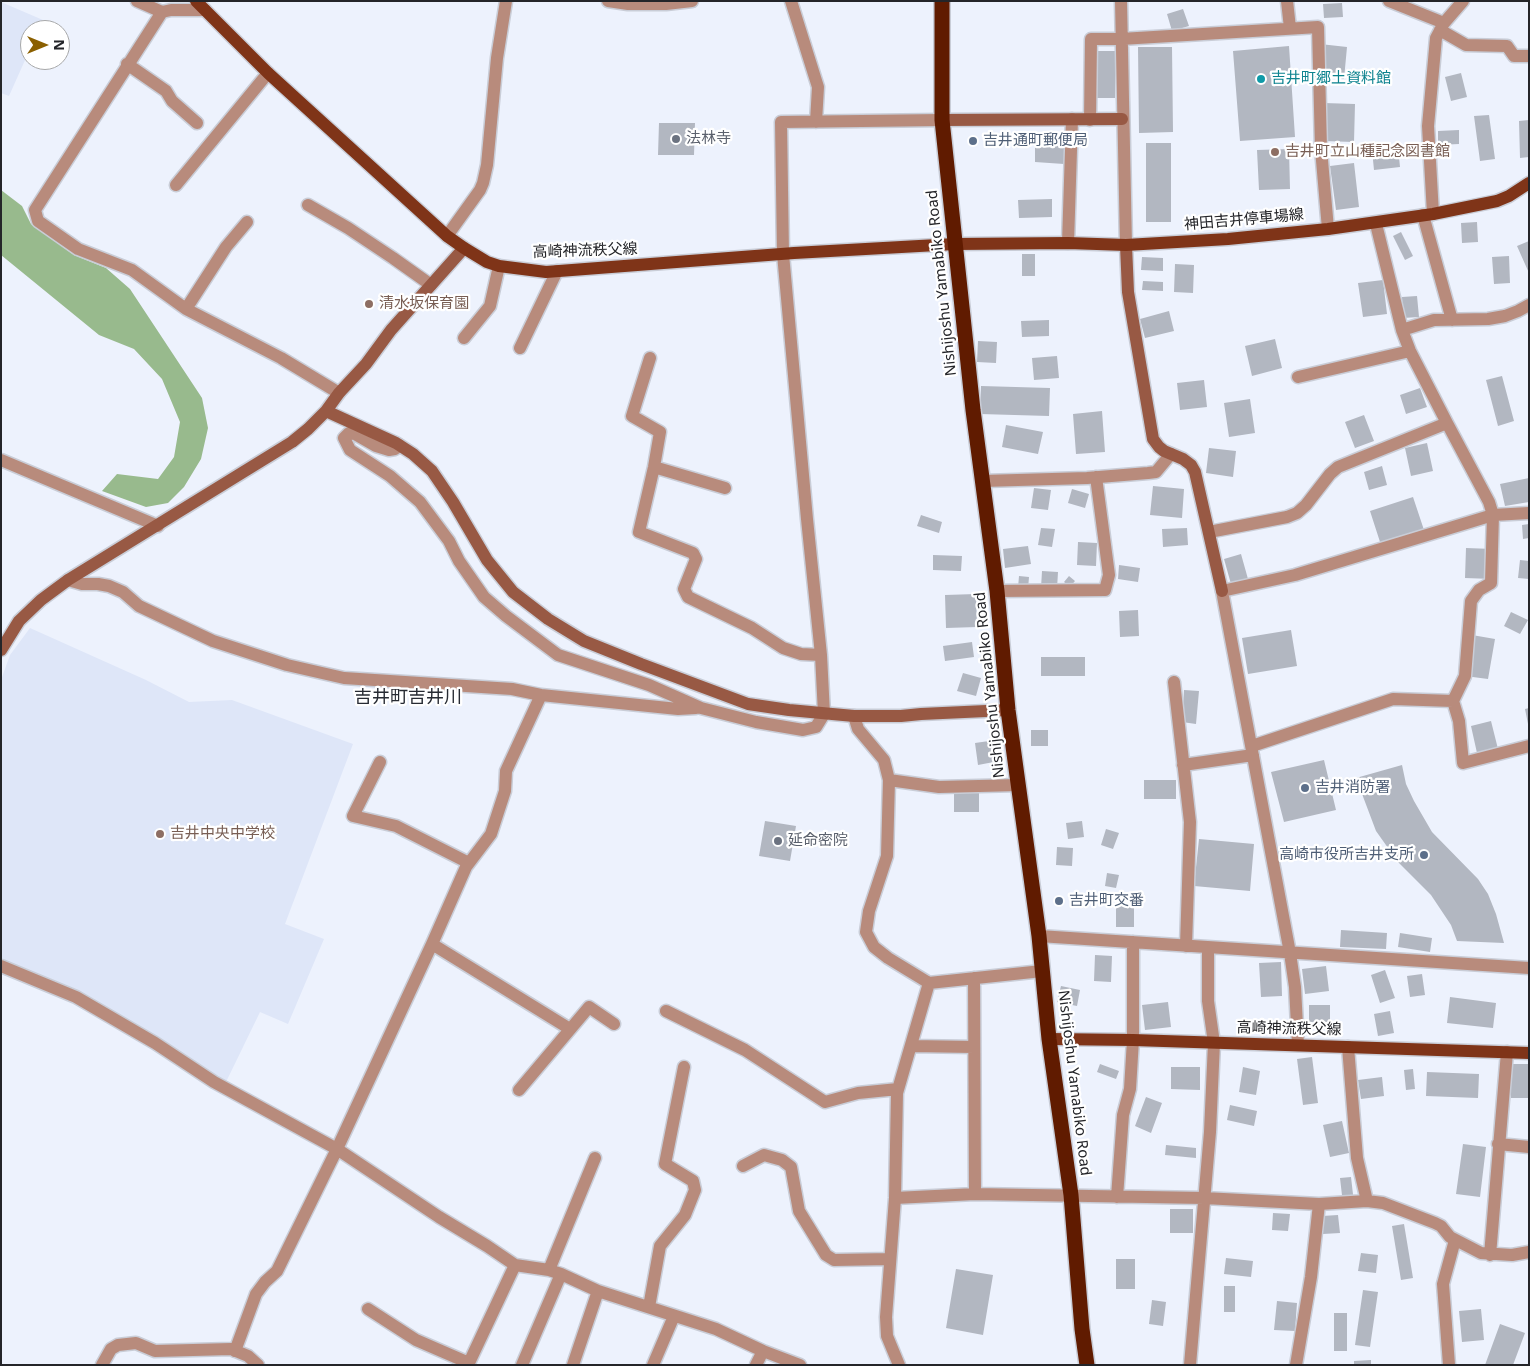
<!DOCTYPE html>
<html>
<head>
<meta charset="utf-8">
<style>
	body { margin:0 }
	#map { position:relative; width:1530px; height:1366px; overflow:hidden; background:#edf2fd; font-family:"Noto Sans",sans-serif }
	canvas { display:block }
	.frame { position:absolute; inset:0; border:2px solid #242529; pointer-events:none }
	.north { position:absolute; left:20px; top:20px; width:50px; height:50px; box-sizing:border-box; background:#fff; border:1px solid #a7a8a9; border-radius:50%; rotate:90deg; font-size:14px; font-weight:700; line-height:20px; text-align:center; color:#242529 }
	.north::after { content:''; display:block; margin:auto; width:18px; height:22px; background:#8b6001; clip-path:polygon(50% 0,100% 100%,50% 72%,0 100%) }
</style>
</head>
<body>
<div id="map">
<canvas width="1530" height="1366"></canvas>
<div class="frame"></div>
<div class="north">N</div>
</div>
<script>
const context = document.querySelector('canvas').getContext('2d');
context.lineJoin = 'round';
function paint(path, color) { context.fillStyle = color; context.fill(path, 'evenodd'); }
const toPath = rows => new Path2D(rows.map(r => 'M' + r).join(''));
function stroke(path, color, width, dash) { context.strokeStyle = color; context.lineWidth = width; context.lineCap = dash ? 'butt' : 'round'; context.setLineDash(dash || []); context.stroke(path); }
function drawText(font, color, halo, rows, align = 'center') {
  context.font = font + ' "Noto Sans","Noto Sans JP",sans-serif'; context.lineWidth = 4.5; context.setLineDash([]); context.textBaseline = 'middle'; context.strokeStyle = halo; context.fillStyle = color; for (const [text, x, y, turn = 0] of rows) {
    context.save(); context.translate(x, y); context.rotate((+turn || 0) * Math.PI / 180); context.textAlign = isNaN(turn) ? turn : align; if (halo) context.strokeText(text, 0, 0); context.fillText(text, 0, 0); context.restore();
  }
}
const built = toPath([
	[1,2,43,20,38,30,30,30,30,49,9,96,1,93],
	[30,628,146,680,189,702,232,700,353,744,285,924,324,939,288,1024,260,1012,226,1082,75,991,1,960,1,680,10,655]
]);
const forest = toPath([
	[1,190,22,206,31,224,74,255,106,268,130,289,202,398,208,428,201,459,184,487,168,503,146,507,102,491,117,474,158,479,174,457,180,422,162,379,134,349,99,335,1,255]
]);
const building = toPath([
	[1342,3,1343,17,1324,18,1323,4],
	[1183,9,1189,26,1172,31,1167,14],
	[1320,44,1347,47,1344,79,1316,76],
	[1289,46,1295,137,1240,141,1233,51],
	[1138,47,1172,47,1173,132,1139,133],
	[1093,51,1115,51,1115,98,1093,98],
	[1461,73,1467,97,1451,101,1445,77],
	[1324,103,1355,104,1354,142,1323,141],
	[1489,115,1495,159,1480,161,1474,116],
	[1529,120,1529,157,1520,158,1519,121],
	[659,123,695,123,694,155,658,155],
	[1459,130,1459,144,1438,145,1438,131],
	[1146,143,1171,143,1171,222,1146,222],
	[1035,144,1065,145,1064,164,1035,162],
	[1398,147,1400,167,1374,170,1372,150],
	[1289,149,1290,189,1259,190,1257,150],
	[1354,163,1359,207,1336,210,1330,166],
	[1052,199,1052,217,1019,218,1018,200],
	[1477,222,1478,242,1462,243,1461,223],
	[1401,232,1413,256,1405,260,1393,236],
	[1529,241,1529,273,1517,246],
	[1022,254,1035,254,1035,276,1022,276],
	[1509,256,1510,283,1494,284,1492,257],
	[1142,257,1163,258,1163,271,1141,270],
	[1175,264,1194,265,1193,293,1174,292],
	[1383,280,1387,314,1363,317,1358,283],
	[1143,281,1163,282,1163,291,1142,290],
	[1417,296,1419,317,1403,318,1402,297],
	[1169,311,1174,331,1145,338,1140,319],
	[1049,320,1049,336,1022,337,1021,321],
	[1275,339,1282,368,1252,376,1245,346],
	[978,341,997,342,996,363,977,362],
	[1057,356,1059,378,1034,380,1032,358],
	[1502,376,1514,421,1498,426,1486,380],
	[1204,380,1207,407,1180,410,1177,383],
	[981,386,1050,388,1049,416,980,414],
	[1420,388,1427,407,1406,414,1400,395],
	[1250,399,1255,433,1229,437,1224,403],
	[1102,411,1105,452,1076,454,1073,414],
	[1364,415,1374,441,1355,448,1345,422],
	[1006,425,1043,432,1038,454,1002,447],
	[1427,443,1433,471,1411,476,1405,448],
	[1209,448,1236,451,1233,477,1206,473],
	[1382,466,1387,485,1369,490,1364,472],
	[1529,478,1529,502,1505,506,1500,484],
	[1153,486,1184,489,1182,518,1150,515],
	[1034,488,1051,490,1048,510,1031,508],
	[1072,489,1089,494,1085,508,1068,503],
	[1413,497,1424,530,1381,545,1370,511],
	[921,515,942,522,939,533,917,526],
	[1529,524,1529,538,1523,539,1522,525],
	[1041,528,1055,529,1052,547,1038,545],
	[1187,528,1188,545,1163,547,1162,529],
	[1078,542,1097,543,1096,566,1077,565],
	[1028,546,1031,564,1005,568,1003,549],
	[1466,548,1493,549,1492,579,1465,578],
	[1241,554,1248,579,1231,584,1224,559],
	[933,555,962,556,961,571,933,570],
	[1520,560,1529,561,1529,579,1518,578],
	[1119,565,1140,568,1138,582,1118,579],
	[1042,571,1058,572,1057,589,1041,588],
	[1019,576,1029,577,1028,589,1018,588],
	[1069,576,1075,581,1070,587,1064,582],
	[976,594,977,627,946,628,945,595],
	[1138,610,1139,636,1120,637,1119,611],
	[1511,612,1528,620,1520,634,1504,626],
	[1291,630,1297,666,1248,674,1242,638],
	[1472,635,1495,639,1488,679,1465,676],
	[972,642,974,657,945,661,943,646],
	[1041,657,1085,657,1085,676,1041,676],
	[963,673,981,678,976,696,957,691],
	[1184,690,1199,691,1196,724,1182,722],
	[1529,708,1529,724,1528,724,1525,709],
	[1491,721,1498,749,1477,753,1471,726],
	[1031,730,1048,730,1048,746,1031,746],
	[996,740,999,761,978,765,975,743],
	[1324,760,1336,810,1284,822,1271,772],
	[1402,765,1406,784,1414,801,1432,832,1478,879,1488,894,1496,914,1504,943,1457,941,1451,925,1431,895,1398,862,1376,831,1356,778],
	[1144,780,1176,780,1176,799,1144,799],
	[954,793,979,793,979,812,954,812],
	[765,821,796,826,790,861,759,856],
	[1082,821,1084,837,1068,839,1066,823],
	[1106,829,1119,833,1113,849,1101,845],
	[1199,839,1254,844,1250,891,1194,886],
	[1057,847,1073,848,1072,866,1056,865],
	[1107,873,1119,875,1116,888,1105,886],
	[1116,903,1134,903,1134,927,1116,927],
	[1341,930,1387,933,1386,949,1340,947],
	[1400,933,1432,938,1430,952,1398,947],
	[1095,955,1112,956,1111,982,1094,981],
	[1281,962,1282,996,1261,997,1259,963],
	[1326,966,1329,991,1305,994,1302,969],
	[1385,970,1395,998,1380,1003,1371,975],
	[1422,974,1425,995,1410,997,1407,976],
	[1061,986,1080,990,1077,1006,1057,1002],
	[1450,997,1496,1003,1493,1028,1447,1023],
	[1168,1002,1171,1027,1145,1030,1142,1005],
	[1309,1005,1330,1005,1330,1022,1309,1022],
	[1390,1011,1394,1033,1378,1036,1374,1014],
	[1312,1057,1318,1103,1303,1105,1297,1059],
	[1100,1064,1119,1071,1116,1079,1097,1072],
	[1511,1064,1529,1064,1529,1098,1511,1098],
	[1171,1067,1200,1067,1200,1090,1171,1089],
	[1243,1067,1260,1071,1256,1095,1239,1092],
	[1413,1069,1415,1089,1406,1090,1404,1070],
	[1427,1072,1479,1074,1478,1098,1426,1096],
	[1382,1077,1384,1096,1361,1099,1358,1080],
	[1146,1097,1162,1103,1151,1133,1135,1126],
	[1230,1105,1257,1111,1254,1126,1227,1120],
	[1342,1121,1349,1153,1330,1157,1323,1125],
	[1463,1144,1486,1147,1480,1197,1456,1194],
	[1166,1145,1196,1148,1196,1158,1165,1155],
	[1351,1177,1354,1203,1343,1204,1340,1178],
	[1170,1209,1193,1209,1193,1233,1170,1233],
	[1273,1213,1290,1214,1288,1231,1272,1230],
	[1338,1215,1340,1233,1323,1234,1322,1216],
	[1404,1224,1413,1278,1401,1280,1392,1226],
	[1361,1253,1378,1255,1376,1273,1358,1271],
	[1226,1258,1253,1261,1251,1277,1224,1274],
	[1116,1259,1135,1259,1135,1289,1116,1289],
	[956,1269,993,1275,983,1335,946,1328],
	[1224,1286,1235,1286,1235,1312,1224,1312],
	[1363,1290,1378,1292,1370,1347,1355,1345],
	[1152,1300,1166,1302,1163,1326,1149,1324],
	[1277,1301,1297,1303,1295,1331,1274,1330],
	[1481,1309,1484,1340,1462,1342,1459,1311],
	[1334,1313,1347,1313,1347,1351,1334,1351],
	[1500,1324,1525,1333,1513,1365,1485,1365],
	[1371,1360,1371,1365,1354,1365,1354,1361]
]);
const street = toPath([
	[137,1,162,12],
	[608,1,628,4,666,4,692,1],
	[791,1,818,87,816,122],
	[1121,1,1126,245],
	[1287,1,1290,28],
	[1389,1,1444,23],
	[205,10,171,10,162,12,35,210,38,221,78,249,132,270,186,309,281,358,339,393],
	[1440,30,1466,45,1507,46,1514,56,1529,56],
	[127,64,166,91,172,101,197,123],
	[1090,120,1091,39,1121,39,1318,27,1321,149,1328,229],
	[176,185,268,73],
	[308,205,348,228,393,258,431,285],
	[1433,214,1428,126,1436,38,1444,23,1463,1],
	[1423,215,1452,320],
	[447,236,480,190,483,183,487,165,497,58,506,1],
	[1068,243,1072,119],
	[186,309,226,247,247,222],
	[1402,330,1434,320,1488,319,1505,316,1518,311,1529,305],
	[464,338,490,306,499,266],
	[520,348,557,271],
	[650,358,632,416,660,432,654,467,639,532,693,553,696,559,684,589,688,597,752,628,783,648,801,654,821,655],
	[1298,377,1410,351],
	[399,445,395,449,389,450,376,446,355,434,349,433,344,438,350,450,390,476,420,502,449,541,459,561,484,597,506,616,558,655,649,685,701,708,756,722,803,730,816,727,824,714,821,655,807,519,783,254,781,122,942,120],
	[1,460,158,526],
	[654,467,725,488],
	[983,481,1087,478,1148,473,1156,472,1171,454],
	[1209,532,1287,517,1297,513,1306,505,1330,474,1338,467,1447,423],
	[68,580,82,584,98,584,109,586,123,592,139,606,213,641,287,665,344,678,512,689,541,695,678,709,696,708],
	[997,591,1105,590,1109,575,1096,477],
	[1174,682,1190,822,1186,946],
	[1453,701,1459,721,1463,763,1529,746],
	[854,716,858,729,884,760,889,780,939,787,1019,785],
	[1252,746,1393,699,1453,701,1465,676,1471,601,1479,590,1491,583,1493,515,1489,502,1447,423,1410,351,1402,330,1376,224],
	[380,762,353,816,396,826,469,863],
	[1183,765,1253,755],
	[889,780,887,856,869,911,866,932,874,947,888,958,929,983,1042,971],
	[1039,936,1529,968],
	[432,944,570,1029],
	[1,966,76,997,155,1043,214,1082,337,1149,439,1217,487,1246,515,1265,549,1270,561,1274,598,1291,716,1329,763,1351,800,1365],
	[974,978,975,1194],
	[666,1011,745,1050,825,1102,858,1093,898,1089],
	[1298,1045,1295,987,1290,953,1222,591,1295,575,1493,515,1529,513],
	[911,1046,974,1047],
	[1348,1047,1357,1158,1367,1201],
	[519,1090,589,1007,614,1024],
	[1498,1144,1529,1147],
	[743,1166,764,1155,782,1160,791,1167,799,1211,826,1255,834,1260,890,1259],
	[1117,1197,1123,1115,1130,1089,1133,1040,1133,942],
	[895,1198,975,1194,1204,1198,1319,1204,1367,1201,1383,1203,1435,1223,1441,1226,1450,1237,1481,1253,1512,1255,1529,1252],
	[1490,1255,1507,1052],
	[549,1270,595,1158],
	[649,1307,660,1246,685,1215,695,1190,693,1181,665,1164,684,1067],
	[368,1309,416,1340,469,1363],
	[235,1351,256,1294,265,1282,277,1271,337,1149,432,944,466,867,491,834,505,791,506,771,541,695],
	[102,1365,111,1349,118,1345,136,1343,155,1351,231,1349,248,1356,258,1365],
	[468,1365,515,1265],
	[522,1365,561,1274],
	[573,1365,598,1291],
	[653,1365,674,1316],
	[756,1365,763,1351],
	[899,1365,887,1336,886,1317,895,1198,897,1093,929,983],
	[1190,1365,1210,1132,1214,1043,1208,1001,1208,948],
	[1296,1365,1311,1277,1319,1204],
	[1449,1365,1443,1284,1455,1240]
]);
const secondary = toPath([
	[942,120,1122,119],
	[1126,245,1128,292,1153,439,1159,447,1164,451,1183,459,1191,465,1195,472,1222,591],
	[326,411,396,443,413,454,432,471,453,502,487,560,513,592,548,619,584,641,641,664,748,704,789,710,854,716,901,716,921,714,1008,710],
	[1,650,19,621,41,600,68,580,292,442,308,429,326,411,339,393,366,364,391,330,464,248]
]);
const primary = toPath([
	[196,1,268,73,447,236,464,248,487,262,499,266,546,272,794,253,955,244,1068,243,1126,245,1228,239,1328,229,1433,214,1497,201,1509,196,1529,183],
	[1049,1039,1133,1040,1529,1053]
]);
const highway = toPath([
	[942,1,942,120,973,410,997,591,1008,710,1039,936,1049,1039,1071,1195,1082,1329,1087,1365]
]);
const markers = [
	[1261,79,5,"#0f9aa8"],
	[676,139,5,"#6b7280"],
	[973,141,5,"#5c6f8a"],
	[1275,152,5,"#8d6e63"],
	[369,304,5,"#8d6e63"],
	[1305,788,5,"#5c6f8a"],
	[160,834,5,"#8d6e63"],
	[778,841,5,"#6b7280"],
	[1424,855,5,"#5c6f8a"],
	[1059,901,5,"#5c6f8a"]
];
const cultureNames = [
	["吉井町郷土資料館",1271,79]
];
const worshipNames = [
	["法林寺",686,139],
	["延命密院",788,841]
];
const serviceNames = [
	["吉井通町郵便局",983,141],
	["吉井消防署",1315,788],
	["高崎市役所吉井支所",1414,855,"right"],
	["吉井町交番",1069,901]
];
const educationNames = [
	["吉井町立山種記念図書館",1285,152],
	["清水坂保育園",379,304],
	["吉井中央中学校",170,834]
];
const streetNames = [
	["神田吉井停車場線",1244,220,-5],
	["高崎神流秩父線",585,251,-2],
	["Nishijoshu Yamabiko Road",942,283,-96],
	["Nishijoshu Yamabiko Road",990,685,-96],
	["高崎神流秩父線",1289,1029,1],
	["Nishijoshu Yamabiko Road",1074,1083,83]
];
const quarterNames = [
	["吉井町吉井川",408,698]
];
paint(built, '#dee6f8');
paint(forest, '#98ba8d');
paint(building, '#b2b7c1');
stroke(street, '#c9cdd7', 15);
stroke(secondary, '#c9cdd7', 15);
stroke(primary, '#c9cdd7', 15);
stroke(highway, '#c9cdd7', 18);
stroke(street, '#b88b7c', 12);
stroke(secondary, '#985944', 12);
stroke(primary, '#7f3418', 12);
stroke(highway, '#601b00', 15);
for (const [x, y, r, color] of markers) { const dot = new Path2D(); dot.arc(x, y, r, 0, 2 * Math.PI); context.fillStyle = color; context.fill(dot); stroke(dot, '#fff', 2); }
drawText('15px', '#0d838f', '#fff', cultureNames, 'left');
drawText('15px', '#5b616d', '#fff', worshipNames, 'left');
drawText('15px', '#4e5e75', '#fff', serviceNames, 'left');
drawText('15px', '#785e54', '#fff', educationNames, 'left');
drawText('15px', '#242529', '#fff', streetNames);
drawText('18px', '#272b33', '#fff', quarterNames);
</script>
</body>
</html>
